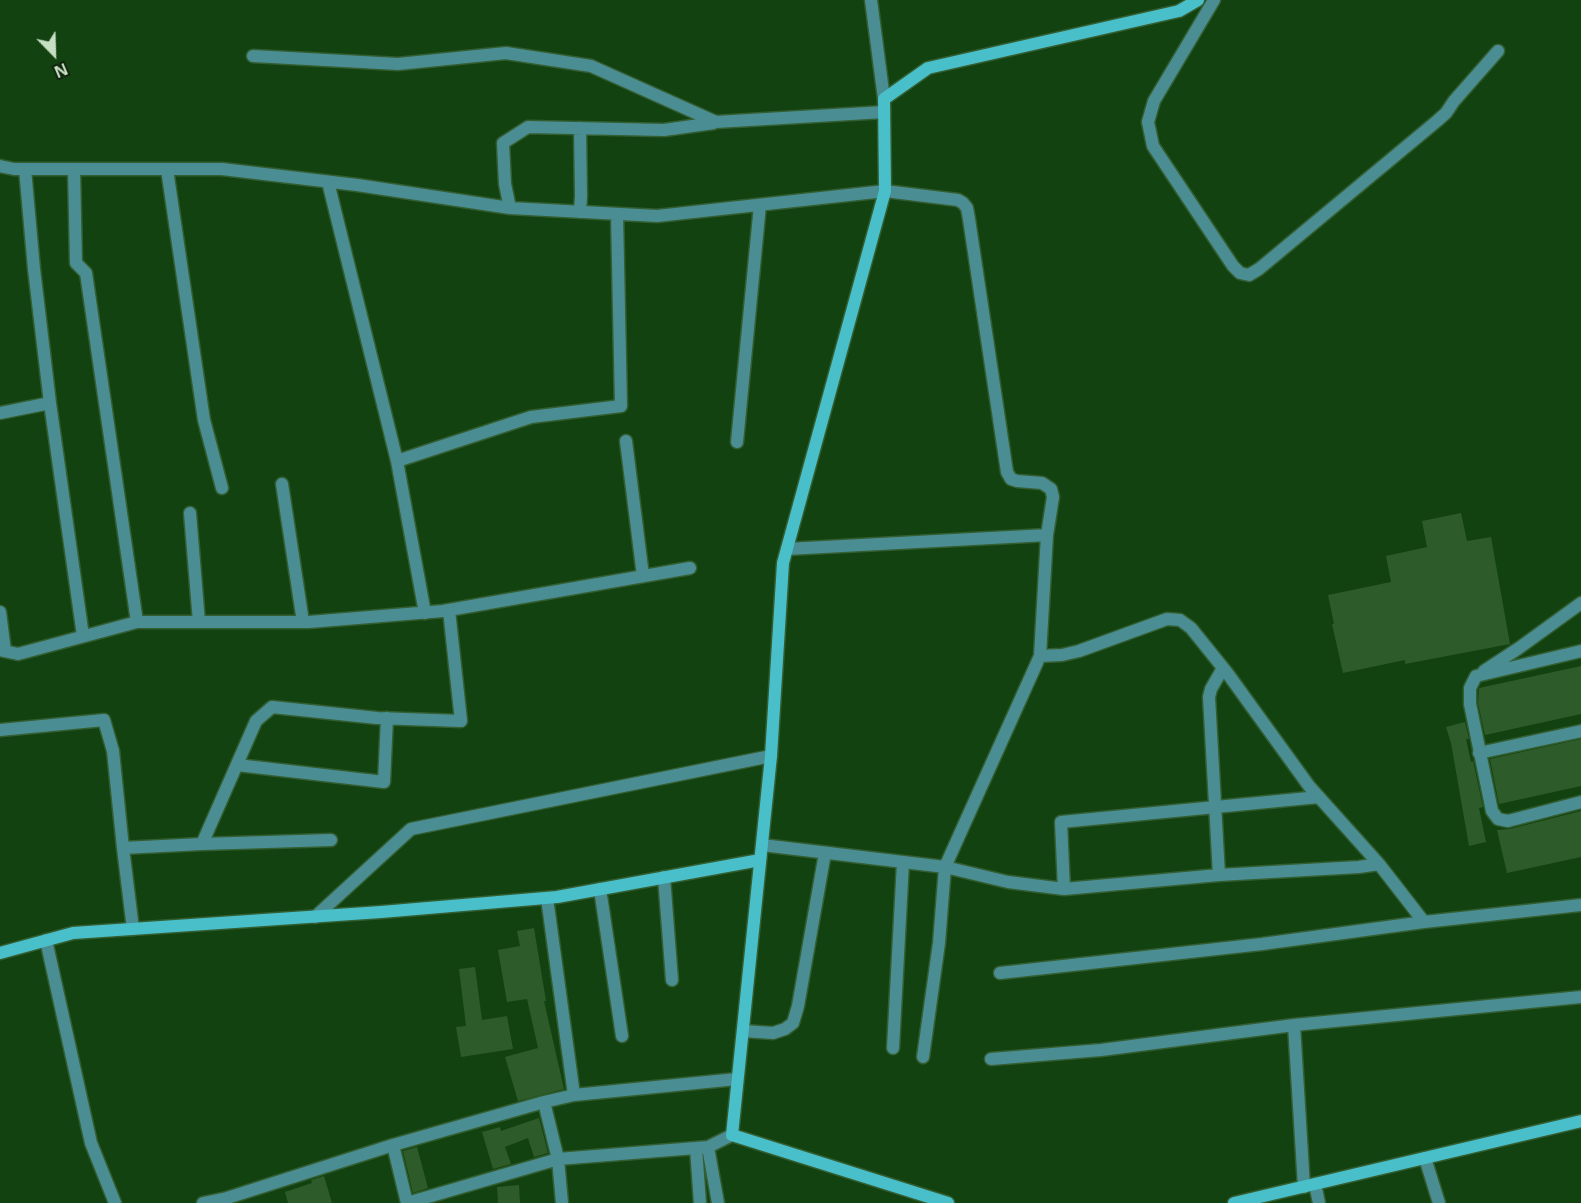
<!DOCTYPE html>
<html>
<head>
<meta charset="utf-8">
<style>
	body { margin:0 }
	#map { position:relative; width:1581px; height:1203px; overflow:hidden; background:#134211; font-family:"Open Sans",sans-serif }
	canvas { display:block }
	.north { position:absolute; left:24px; top:24px; width:60px; height:60px; -webkit-text-stroke:4px #10230e; paint-order:stroke; rotate:157deg; font-size:16px; font-weight:700; line-height:24px; text-align:center; color:#c6dfc3 }
	.north::after { content:''; display:block; margin:auto; width:21px; height:27px; background:#c6dfc3; clip-path:polygon(50% 0,100% 100%,50% 72%,0 100%) }
</style>
</head>
<body>
<div id="map">
<canvas width="1581" height="1203"></canvas>
<div class="north">N</div>
</div>
<script>
const context = document.querySelector('canvas').getContext('2d');
context.lineJoin = 'round';
function paint(path, color) { context.fillStyle = color; context.fill(path, 'evenodd'); }
const toPath = rows => new Path2D(rows.map(r => 'M' + r).join(''));
function stroke(path, color, width, dash) { context.strokeStyle = color; context.lineWidth = width; context.lineCap = dash ? 'butt' : 'round'; context.setLineDash(dash || []); context.stroke(path); }
const building = toPath([
	[1461,513,1467,541,1491,537,1510,644,1405,664,1405,660,1343,673,1332,624,1334,624,1328,595,1391,582,1386,556,1427,547,1422,521],
	[1581,666,1581,714,1485,735,1478,703,1479,688],
	[1465,722,1469,739,1466,739,1471,762,1473,761,1483,807,1479,808,1486,842,1469,846,1451,743,1446,727],
	[1581,739,1581,786,1499,804,1490,759],
	[1581,811,1581,857,1507,873,1497,830,1510,829],
	[534,928,546,1001,544,1001,564,1089,518,1101,505,1057,538,1048,527,999,507,1002,498,950,520,946,517,931],
	[475,967,482,1020,507,1016,513,1049,461,1057,456,1027,466,1026,459,969],
	[539,1118,548,1153,534,1157,528,1138,505,1147,511,1164,493,1169,482,1132,500,1127,501,1131],
	[417,1147,428,1188,413,1193,403,1151],
	[324,1176,332,1203,288,1203,285,1192,312,1183,311,1180],
	[519,1185,520,1203,498,1203,497,1187]
]);
const street = toPath([
	[871,0,884,99],
	[1214,0,1154,101,1148,122,1153,146,1233,266,1240,273,1249,275,1259,269,1437,121,1446,113,1454,101,1498,51],
	[253,56,398,64,506,53,591,66,716,122,884,112],
	[580,128,581,196,580,212],
	[0,166,14,169,222,169,357,185,510,208,657,216,885,191,958,200,963,203,967,208,969,219,1007,472,1011,479,1017,481,1042,483,1051,489,1053,497,1047,535],
	[25,169,34,269,50,403],
	[74,169,76,263,86,273,137,622],
	[167,169,204,420,222,488],
	[328,182,397,461,425,613],
	[510,208,505,184,503,143,528,127,664,130,714,123],
	[0,413,50,403,83,636],
	[626,441,643,576],
	[737,442,760,205],
	[397,461,531,417,621,406,617,214],
	[282,484,303,622],
	[190,513,199,622],
	[0,612,5,651],
	[0,650,18,654,137,622,309,622,443,611,690,568],
	[1581,651,1476,676,1470,688,1470,704,1492,811,1498,819,1508,821,1581,802],
	[1040,656,1062,655,1079,651,1167,619,1180,620,1191,628,1228,674,1309,786,1379,864,1424,922],
	[1484,671,1519,648,1581,603],
	[0,730,104,720,113,751,123,848],
	[1479,753,1581,731],
	[237,765,384,782,387,718],
	[202,844,331,840],
	[762,845,945,867,1040,656,1047,535,787,549],
	[1219,875,1209,697,1211,689,1223,668],
	[664,877,672,980],
	[600,889,622,1036],
	[1064,889,1061,822,1319,797],
	[315,917,411,829,771,756],
	[133,929,123,848,202,844,256,721,272,707,377,718,461,721,449,610],
	[46,940,91,1143,115,1203],
	[1000,973,1262,944,1424,922,1581,905],
	[743,1031,773,1033,785,1029,793,1023,798,1006,825,853],
	[893,1048,903,862],
	[923,1057,939,943,945,867,1008,882,1064,889,1219,875,1359,867,1379,864],
	[991,1059,1101,1050,1294,1025],
	[574,1095,737,1079],
	[544,1102,558,1159,562,1203],
	[393,1145,407,1203],
	[696,1148,700,1203],
	[1425,1158,1439,1203],
	[1315,1184,1319,1203],
	[1304,1187,1294,1025,1581,997],
	[203,1203,227,1198,393,1145,544,1102,574,1095,547,898],
	[407,1203,558,1159,708,1147],
	[718,1203,708,1147,732,1135]
]);
const secondary = toPath([
	[0,953,73,933,381,912,557,897,760,860],
	[948,1203,732,1135,771,756,783,563,885,191,884,99,928,68,1179,11,1198,0],
	[1234,1203,1581,1121]
]);
paint(building, '#2d5c2a');
stroke(street, '#335e31', 15);
stroke(secondary, '#335e31', 15);
stroke(street, '#4a8e94', 12);
stroke(secondary, '#49c0c9', 12);
</script>
</body>
</html>
